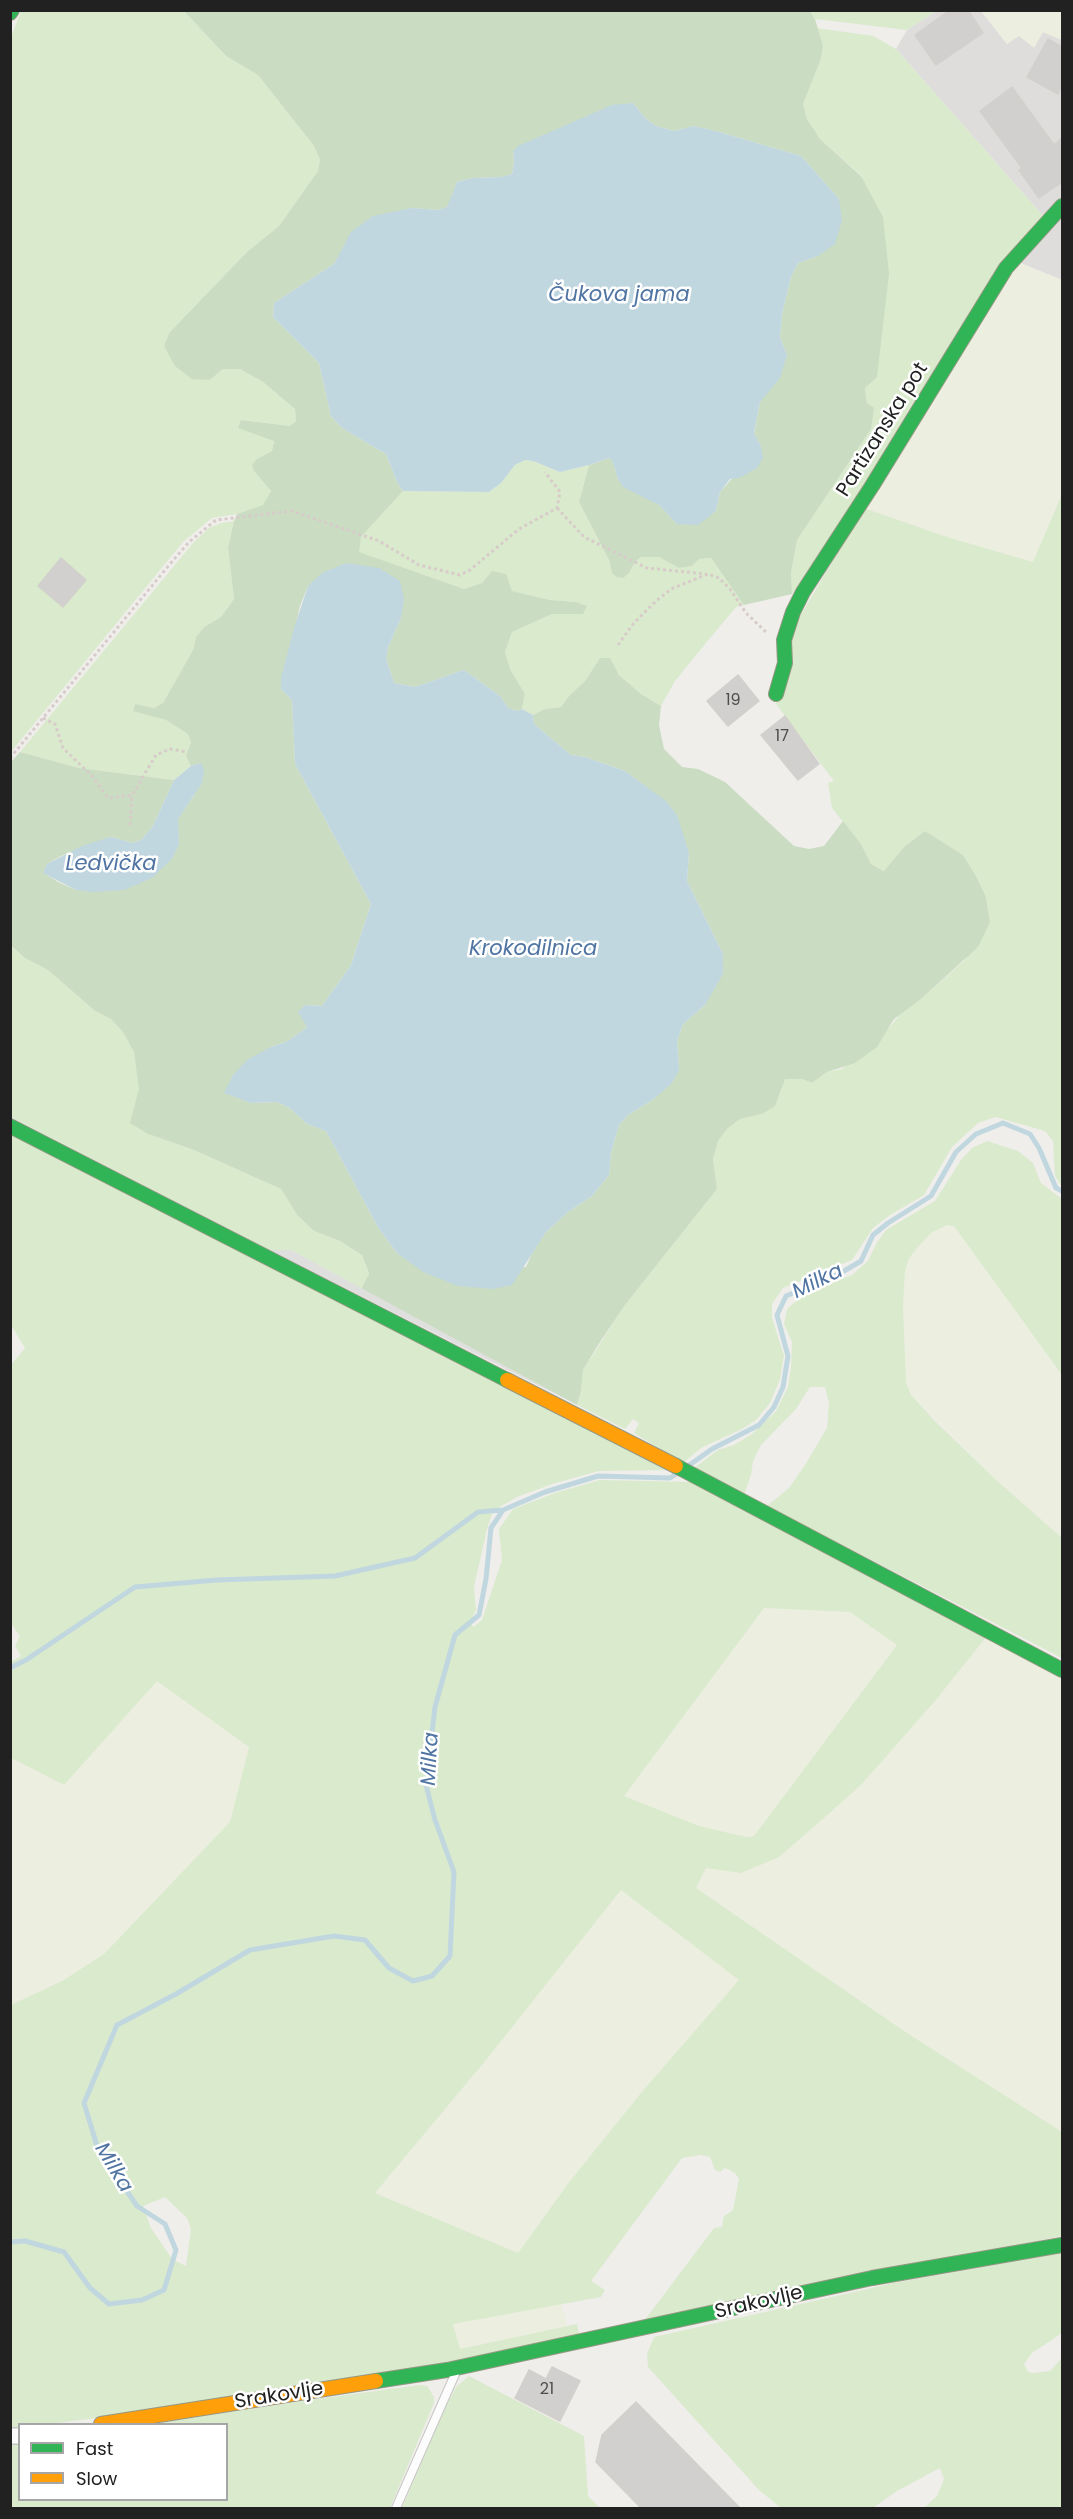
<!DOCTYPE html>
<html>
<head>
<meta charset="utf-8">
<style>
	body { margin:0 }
	#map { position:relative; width:1073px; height:2519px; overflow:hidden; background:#efeeeb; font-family:Poppins,sans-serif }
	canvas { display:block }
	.frame { position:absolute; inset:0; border:12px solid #212121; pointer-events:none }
	.legend { position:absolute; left:18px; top:2423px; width:210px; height:78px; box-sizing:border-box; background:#fff; border:2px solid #a6a6a6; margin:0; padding:8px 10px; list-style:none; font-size:18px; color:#212121 }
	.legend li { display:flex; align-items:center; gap:12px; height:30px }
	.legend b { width:30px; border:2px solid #a6a6a6 }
</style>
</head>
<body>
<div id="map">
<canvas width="1073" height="2519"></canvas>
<div class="frame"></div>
<ul class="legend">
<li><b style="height:8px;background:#30b455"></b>Fast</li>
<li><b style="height:8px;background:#ff9f0a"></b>Slow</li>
</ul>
</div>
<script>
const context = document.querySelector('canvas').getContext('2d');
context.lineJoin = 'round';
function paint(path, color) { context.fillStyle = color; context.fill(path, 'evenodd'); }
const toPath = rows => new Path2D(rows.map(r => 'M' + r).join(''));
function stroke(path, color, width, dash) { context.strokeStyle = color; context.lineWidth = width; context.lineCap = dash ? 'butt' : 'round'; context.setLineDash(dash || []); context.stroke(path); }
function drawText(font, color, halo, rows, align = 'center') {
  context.font = font + ' Poppins,sans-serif'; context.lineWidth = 5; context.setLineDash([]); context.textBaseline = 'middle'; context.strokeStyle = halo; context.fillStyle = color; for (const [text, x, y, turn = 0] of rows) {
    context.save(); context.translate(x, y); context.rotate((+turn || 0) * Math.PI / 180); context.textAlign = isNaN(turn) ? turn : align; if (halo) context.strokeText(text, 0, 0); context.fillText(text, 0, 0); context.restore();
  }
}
const residential = toPath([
	[936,11,981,11,1007,44,1019,35,1043,32,1062,40,1062,280,1018,262,1044,217,896,49,907,30]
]);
const farmland = toPath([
	[987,11,1062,11,1062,40,1043,32,1034,48,1019,36,1007,44,983,13],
	[1018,262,1062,280,1062,494,1033,562,947,537,864,508],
	[947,1225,954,1226,1062,1375,1062,1538,995,1479,911,1395,906,1382,903,1305,905,1272,909,1258,918,1247,931,1233],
	[764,1608,850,1612,897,1645,754,1836,746,1837,699,1826,624,1796],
	[987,1636,1062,1675,1062,2132,904,2031,696,1888,706,1868,779,1857,825,1817,861,1785,935,1701],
	[157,1680,249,1746,230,1822,104,1954,64,1980,11,2005,10,1758,64,1785],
	[621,1890,740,1980,641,2093,570,2181,518,2253,375,2193,486,2060],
	[562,2304,567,2326,460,2349,453,2323]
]);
const grass = toPath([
	[21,11,184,11,226,56,258,75,314,146,320,160,318,171,279,226,247,252,169,333,164,346,210,380,223,369,240,369,263,382,295,409,296,421,290,426,242,420,238,428,274,440,272,451,257,459,254,471,271,491,264,505,237,514,212,518,183,542,11,752,10,40],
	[810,11,936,11,907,30,815,19],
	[817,28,873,36,896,49,1044,217,792,594,791,573,797,540,871,429,865,388,862,176,820,139,807,119,803,104,821,59,823,46],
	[525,460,533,461,560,472,589,465,579,502,609,560,612,573,629,573,635,562,641,557,659,557,679,568,692,566,699,559,711,558,744,605,736,607,706,643,675,681,661,706,641,694,619,675,610,658,600,658,585,681,569,696,561,707,545,709,533,715,522,709,525,694,510,669,505,652,512,632,552,614,568,613,576,602,550,600,512,591,492,572,482,583,464,589,358,552,361,537,403,491,489,492,501,483,515,465],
	[1062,494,1062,1187,1055,1176,1053,1141,1045,1131,996,1117,978,1123,952,1147,924,1195,890,1215,873,1228,852,1260,783,1288,772,1304,772,1318,784,1356,780,1379,770,1403,756,1420,742,1429,701,1448,683,1463,634,1433,639,1423,633,1419,625,1429,577,1405,581,1391,583,1370,625,1305,717,1189,713,1159,718,1141,727,1129,740,1119,762,1114,779,1096,785,1078,802,1079,812,1083,827,1072,842,1069,890,1027,902,1012,921,999,964,961,990,922,986,897,976,876,963,855,925,831,905,846,885,871,871,864,861,844,832,808,828,783,834,781,776,704,796,623,864,508,947,537,1033,562],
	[234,521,228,548,234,599,221,617,204,627,196,637,193,650,163,703,154,708,135,704,133,710,166,720,188,734,191,742,186,756,191,766,174,780,79,768,20,752,193,543,209,528,221,523],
	[10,946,25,958,48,970,95,1011,111,1019,123,1032,134,1052,148,1134,194,1150,281,1189,297,1215,314,1231,340,1241,362,1255,369,1275,361,1289,291,1250,270,1250,11,1117],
	[11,1134,669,1470,599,1471,552,1484,517,1497,493,1511,487,1529,474,1587,476,1610,471,1621,473,1627,482,1620,502,1560,499,1529,513,1509,555,1493,600,1480,694,1482,987,1636,935,1701,861,1785,825,1817,779,1857,741,1873,706,1868,696,1888,904,2031,1062,2132,1062,2236,644,2321,714,2228,722,2227,724,2216,733,2210,739,2179,735,2173,725,2168,720,2172,715,2170,710,2157,701,2155,682,2158,591,2281,605,2290,601,2297,453,2324,460,2349,577,2324,579,2334,449,2362,121,2415,48,2424,20,2424,19,2428,11,2428,11,2005,64,1980,104,1954,230,1822,249,1747,157,1681,64,1785,11,1758,11,1662,21,1656,15,1646,20,1636,10,1622,10,1366,25,1348,11,1325],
	[764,1608,850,1612,897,1645,754,1836,746,1837,699,1826,624,1796],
	[621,1890,739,1980,641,2093,570,2181,518,2253,375,2193,486,2060],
	[165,2197,187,2218,191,2229,186,2266,172,2259,151,2228,143,2206],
	[987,1141,1018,1151,1033,1163,1041,1183,1062,1199,1062,1375,954,1226,947,1225,931,1233,918,1247,909,1258,905,1272,903,1305,906,1382,911,1395,935,1421,995,1479,1062,1538,1062,1658,767,1506,789,1488,805,1465,827,1428,829,1403,825,1387,810,1387,796,1409,761,1445,753,1461,751,1475,744,1495,694,1468,718,1450,734,1445,752,1434,776,1411,788,1387,791,1368,792,1342,784,1324,787,1309,809,1290,852,1275,868,1261,877,1242,886,1230,935,1201,961,1160,972,1148],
	[1062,2253,1062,2333,1032,2353,1024,2364,1028,2372,1033,2373,1050,2371,1062,2358,1062,2508,924,2508,937,2496,944,2479,940,2468,897,2491,873,2508,781,2508,759,2490,648,2367,647,2354,654,2337,894,2283],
	[469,2376,584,2436,588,2496,600,2508,402,2508,442,2414,456,2387],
	[419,2385,427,2386,434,2397,434,2403,390,2508,11,2508,10,2443,19,2443,20,2500,226,2500,226,2424,153,2424,296,2402]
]);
const forest = toPath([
	[184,11,810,11,815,19,823,46,821,59,803,104,807,119,820,139,861,176,883,217,889,274,877,377,865,388,867,403,874,408,871,429,797,540,791,573,792,594,744,605,711,558,699,559,692,566,679,568,659,557,641,557,635,562,629,573,623,578,617,577,612,573,609,560,579,502,589,465,609,458,612,459,618,479,659,505,677,524,716,511,720,492,761,446,754,434,760,402,787,355,780,337,782,314,791,277,798,263,818,256,839,199,801,156,719,132,694,126,674,131,656,126,645,118,633,103,513,151,514,163,512,174,502,177,473,178,457,182,448,207,438,210,411,208,342,251,334,264,274,303,273,317,319,363,331,416,342,428,386,454,397,482,403,491,361,537,359,552,464,589,482,583,492,571,506,574,512,591,550,600,576,602,587,606,583,614,552,614,512,632,505,652,510,669,525,694,522,709,518,711,508,708,500,696,464,670,415,687,394,683,386,659,388,647,401,618,308,586,300,606,281,689,292,700,295,764,371,904,351,965,322,1006,305,1005,307,1027,288,1041,271,1047,225,1093,251,1103,277,1102,290,1108,307,1124,326,1131,379,1229,397,1253,526,1267,535,1246,546,1232,568,1212,592,1196,609,1175,611,1152,619,1125,628,1115,654,1099,679,1070,677,1041,683,1024,705,1005,723,954,687,881,689,853,642,785,625,771,585,757,571,755,534,724,533,715,545,709,561,707,569,696,585,681,600,658,610,658,619,675,641,694,661,706,659,725,664,749,682,767,698,769,725,782,794,846,809,849,824,846,843,821,861,844,871,864,884,871,905,846,925,831,963,855,976,876,986,897,990,922,978,947,921,999,894,1019,877,1047,855,1063,827,1072,812,1083,802,1079,785,1079,775,1106,762,1114,740,1119,727,1129,718,1141,713,1159,717,1189,625,1305,598,1345,583,1370,581,1391,577,1405,361,1289,369,1274,362,1255,340,1241,314,1231,297,1215,281,1189,194,1150,148,1134,130,1123,139,1089,134,1052,123,1032,111,1019,95,1011,48,970,25,958,11,946,10,763,20,752,79,768,174,780,153,826,141,840,133,843,111,837,61,856,47,864,44,873,58,882,76,890,179,844,177,819,195,794,201,763,191,766,186,756,191,742,188,734,166,720,133,711,135,704,154,708,163,703,193,650,196,637,204,627,221,617,234,599,228,548,234,521,237,514,263,505,271,491,254,471,252,465,257,459,272,451,274,441,238,428,241,420,290,426,296,421,295,409,263,382,240,369,223,369,210,380,192,379,175,366,164,346,169,333,247,252,279,226,318,171,320,160,314,146,258,75,226,56]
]);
const parking = toPath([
	[270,1250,291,1250,577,1405]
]);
const water = toPath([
	[633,103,645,118,656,126,674,131,694,126,719,132,801,156,839,199,842,220,835,244,818,256,798,263,791,277,782,314,780,337,787,355,780,378,760,402,754,433,761,446,763,458,757,468,739,478,730,479,720,492,716,511,698,525,677,524,659,505,623,487,618,479,612,460,609,458,589,465,560,472,533,461,525,460,515,465,501,483,489,492,403,491,397,482,386,454,342,428,331,416,319,363,273,317,274,303,334,264,351,232,373,216,411,208,438,210,447,207,457,182,473,178,502,177,512,174,514,163,513,151,518,146,612,105],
	[346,563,379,568,400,581,404,599,401,618,388,647,386,659,394,683,415,687,464,670,500,696,508,708,518,711,522,709,533,715,534,724,571,755,585,757,625,771,666,801,677,815,689,853,687,881,723,954,723,974,705,1005,683,1024,677,1041,679,1070,672,1083,654,1099,628,1115,619,1125,611,1152,609,1175,592,1196,568,1212,546,1232,512,1285,493,1289,458,1286,423,1272,397,1253,379,1229,326,1131,307,1124,290,1108,277,1102,251,1103,224,1093,233,1075,247,1060,271,1047,288,1041,307,1027,298,1012,305,1005,322,1006,351,965,371,904,295,764,292,700,281,689,281,678,294,628,308,586,322,573],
	[201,763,204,770,202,783,178,819,179,844,172,859,152,878,124,890,92,892,76,890,43,873,47,864,82,846,111,837,133,843,141,840,153,826,174,780,191,766]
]);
const stream = toPath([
	[688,1466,712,1449,759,1425,774,1407,783,1387,788,1356,777,1315,786,1296,839,1274,861,1261,873,1235,888,1223,931,1196,956,1152,976,1134,1003,1123,1030,1134,1039,1148,1056,1188,1062,1191],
	[10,1668,26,1660,135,1587,217,1580,335,1576,415,1558,478,1512,503,1510],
	[10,2242,25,2241,64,2252,90,2288,109,2304,142,2300,164,2290,176,2250,165,2224,137,2206,98,2149,84,2103,117,2025,176,1994,250,1950,334,1936,365,1940,389,1968,413,1981,432,1976,450,1956,454,1872,435,1820,426,1785,435,1707,455,1635,479,1615,486,1579,491,1528,503,1510,545,1492,598,1476,670,1478,678,1473]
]);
const building = toPath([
	[950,10,968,10,983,33,936,65,915,35,950,10],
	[1048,39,1062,47,1062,85,1058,94,1027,77,1048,39],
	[1012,87,1054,145,1062,138,1062,182,1039,198,1019,170,1022,168,980,111,1012,87],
	[61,558,86,580,63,607,38,586,61,558],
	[738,675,759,701,728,726,707,701,738,675],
	[785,716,819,764,798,780,761,735,785,716],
	[552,2367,580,2381,560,2421,515,2398,529,2370,546,2379,552,2367],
	[636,2402,740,2508,641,2508,596,2462,602,2435,636,2402]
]);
const path = toPath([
	[557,508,584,537,647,568,706,574],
	[618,645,633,624,656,601,671,589,708,574,719,578,730,589,746,613,766,632],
	[43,718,55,724,63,748,93,777,108,798,132,795,156,755,170,749,188,752],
	[10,758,170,564,189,542,216,520,292,511,379,541,419,565,460,575,470,570,519,529,557,508,560,492,545,472],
	[130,825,132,795]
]);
const lane = toPath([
	[396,2508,456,2372]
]);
const street = toPath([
	[10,2436,20,2436]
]);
const fast = toPath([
	[10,13,12,10],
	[776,694,785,663,784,640,793,612,803,592,872,486,1006,268,1062,206],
	[10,1126,507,1380],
	[676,1466,1062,1670],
	[376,2381,447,2370,872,2278,1062,2245]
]);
const slow = toPath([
	[507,1380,676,1466],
	[101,2424,376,2381]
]);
const numberNames = [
	["19",733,701],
	["17",782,737],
	["21",547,2390]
];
const streetNames = [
	["Partizanska pot",883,430,-58],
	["Srakovlje",759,2303,-13],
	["Srakovlje",279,2396,-9]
];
const waterNames = [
	["Čukova jama",619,296],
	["Ledvička",111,865],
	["Krokodilnica",533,950],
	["Milka",818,1282,-26],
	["Milka",431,1759,-87],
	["Milka",113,2168,59]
];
paint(residential, '#dedddc');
paint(farmland, '#eceedf');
paint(grass, '#daeacd');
paint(forest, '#cadcc2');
paint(parking, '#dfdfde');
paint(water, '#c1d7df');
stroke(stream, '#c1d7df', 5);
paint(building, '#d2d0ce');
stroke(building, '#d2d0cc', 1.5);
stroke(lane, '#c6c6c4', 10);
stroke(street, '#c6c6c4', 18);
stroke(fast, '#959884', 16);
stroke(slow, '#959884', 16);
stroke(path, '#d7ccc9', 3, [3, 3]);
stroke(lane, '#fdfcfc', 8);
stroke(street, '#fdfcfc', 15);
stroke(fast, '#30b455', 14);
stroke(slow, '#ff9f0a', 14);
drawText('16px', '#4d4d4c', null, numberNames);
drawText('20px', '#212121', '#fff', streetNames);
drawText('italic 21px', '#5175a3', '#fff', waterNames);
</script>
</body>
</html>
